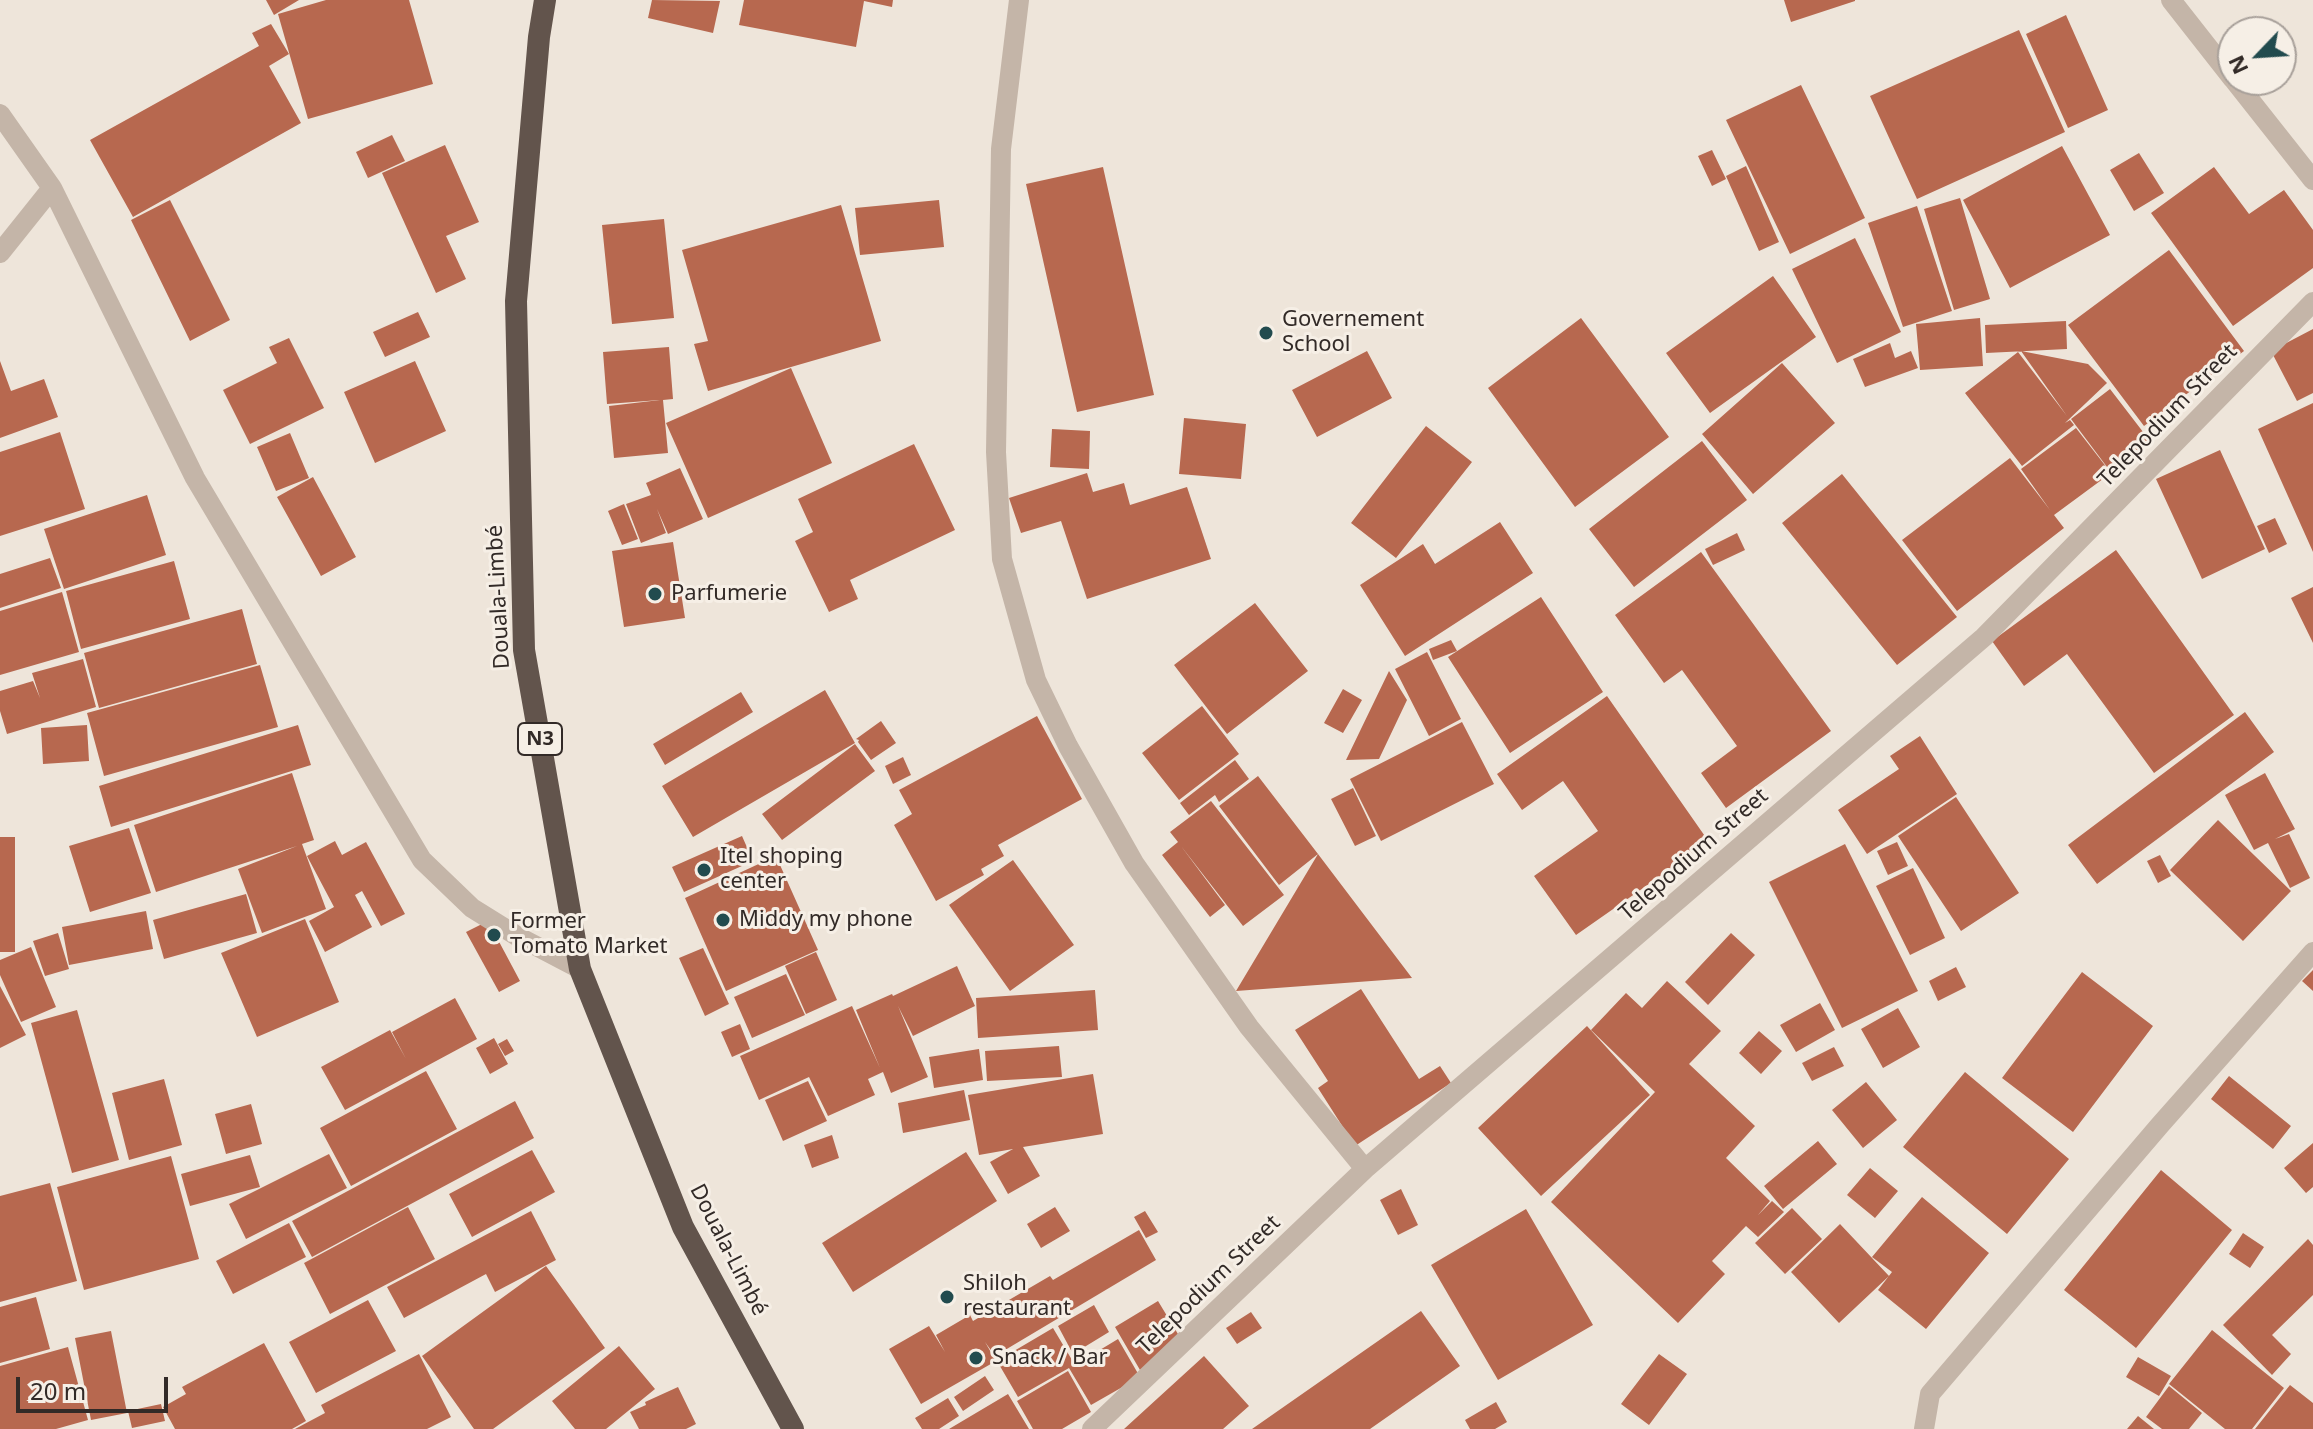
<!DOCTYPE html>
<html>
<head>
<meta charset="utf-8">
<style>
	body { margin:0 }
	#map { position:relative; width:2313px; height:1429px; overflow:hidden; background:#eee5da; font-family:"Noto Sans",sans-serif }
	canvas { display:block }
	.north { position:absolute; left:2217px; top:16px; width:80px; height:80px; box-sizing:border-box; background:#f6efe6; border:2px solid #a8a09a; border-radius:50%; rotate:245deg; font-size:22px; font-weight:700; line-height:32px; text-align:center; color:#322a27 }
	.north::after { content:''; display:block; margin:auto; width:28px; height:36px; background:#224b4e; clip-path:polygon(50% 0,100% 100%,50% 72%,0 100%) }
	.scale { position:absolute; left:16px; top:1377px; width:152px; height:36px; box-sizing:border-box; border:4px solid #322a27; border-top:0; padding-left:10px; font-size:24px; line-height:28px; white-space:nowrap; color:#322a27; -webkit-text-stroke:6px #f6efe6; paint-order:stroke }
</style>
</head>
<body>
<div id="map">
<canvas width="2313" height="1429"></canvas>
<div class="north">N</div>
<div class="scale">20 m</div>
</div>
<script>
const context = document.querySelector('canvas').getContext('2d');
context.lineJoin = 'round';
function paint(path, color) { context.fillStyle = color; context.fill(path, 'evenodd'); }
const toPath = rows => new Path2D(rows.map(r => 'M' + r).join(''));
function stroke(path, color, width, dash) { context.strokeStyle = color; context.lineWidth = width; context.lineCap = dash ? 'butt' : 'round'; context.setLineDash(dash || []); context.stroke(path); }
function drawText(font, color, halo, rows, align = 'center') {
  context.font = font + ' "Noto Sans",sans-serif'; context.lineWidth = 6; context.setLineDash([]); context.textBaseline = 'middle'; context.strokeStyle = halo; context.fillStyle = color; for (const [text, x, y, turn = 0] of rows) {
    context.save(); context.translate(x, y); context.rotate((+turn || 0) * Math.PI / 180); context.textAlign = isNaN(turn) ? turn : align; if (halo) context.strokeText(text, 0, 0); context.fillText(text, 0, 0); context.restore();
  }
}
const building = toPath([
	[266,0,299,0,274,15],
	[326,0,409,0,433,84,308,119,278,14],
	[652,0,720,1,713,33,648,18],
	[744,0,893,0,892,7,864,1,856,47,739,25],
	[1784,0,1855,0,1855,1,1791,22],
	[2066,15,2108,110,2068,128,2026,34],
	[271,24,289,54,269,66,301,123,133,217,90,140,259,46,252,33],
	[2019,30,2065,132,1917,199,1870,96],
	[1801,85,1865,218,1790,254,1726,120],
	[392,135,405,161,368,178,356,152],
	[445,145,479,222,446,236,466,279,436,293,382,173],
	[2062,146,2110,235,2010,288,1963,200],
	[1712,150,1726,179,1712,186,1698,156],
	[2139,153,2164,193,2134,211,2110,170],
	[1746,166,1779,242,1759,251,1726,176],
	[1103,167,1154,395,1077,412,1026,184],
	[2214,167,2249,214,2284,190,2313,230,2313,268,2233,326,2151,213],
	[1960,198,1990,299,1954,310,1924,209],
	[170,200,230,320,190,341,131,220],
	[939,200,944,247,860,255,855,208],
	[841,205,881,341,708,391,694,344,708,341,682,250],
	[1917,206,1952,311,1903,327,1868,223],
	[664,219,674,318,612,324,602,225],
	[1855,238,1901,332,1837,363,1792,269],
	[2169,250,2244,351,2144,426,2068,325],
	[1773,276,1816,337,1710,413,1666,353],
	[418,312,430,337,385,357,373,332],
	[1581,318,1669,437,1575,507,1488,388],
	[1980,318,1983,366,1920,370,1916,324],
	[2066,321,2067,349,1986,353,1985,325],
	[2313,329,2313,393,2297,401,2271,351],
	[289,338,324,408,250,444,223,390,277,363,269,347],
	[1890,343,1895,358,1911,351,1918,368,1865,387,1853,359],
	[669,347,673,399,663,400,668,453,614,458,609,406,660,400,607,404,603,352],
	[1367,351,1392,398,1317,437,1292,390],
	[2021,351,2088,364,2107,383,2065,423,2070,420,2074,425,2022,466,1965,393,2018,352,2067,416],
	[0,361,11,391,44,379,58,417,0,438],
	[415,361,446,431,375,463,344,392],
	[1782,363,1835,423,1753,494,1702,434],
	[791,368,832,463,708,518,666,423],
	[2110,389,2150,441,2110,471,2071,419],
	[2313,403,2313,552,2258,429],
	[1184,418,1246,424,1241,479,1179,474],
	[1426,426,1472,462,1396,558,1351,523],
	[2076,428,2111,473,2054,515,2064,528,1957,611,1902,540,2010,458,2050,510,2021,469],
	[1052,429,1090,431,1089,469,1050,467],
	[60,432,85,509,0,536,0,452],
	[290,433,309,478,276,491,257,447],
	[1702,441,1747,500,1634,587,1589,529],
	[914,444,955,530,850,580,858,599,829,612,795,541,813,532,798,499],
	[2220,450,2265,549,2202,579,2156,479],
	[680,468,703,519,668,534,657,509,666,533,641,543,626,504,651,495,646,483],
	[1087,473,1093,492,1124,483,1130,505,1187,487,1211,559,1087,599,1061,521,1021,533,1009,498],
	[1842,474,1957,617,1897,665,1782,523],
	[313,477,356,557,321,576,277,497],
	[147,495,166,555,64,589,44,529],
	[624,504,638,539,622,545,608,511],
	[2275,518,2287,544,2269,553,2257,526],
	[1500,522,1533,573,1405,656,1360,585,1423,544,1435,564],
	[1737,533,1745,550,1713,565,1705,549],
	[673,542,685,618,624,627,612,551],
	[2116,550,2234,715,2154,773,2067,654,2024,686,1992,641],
	[1701,552,1831,731,1726,808,1701,773,1737,746,1682,670,1664,683,1615,615],
	[50,558,61,588,0,608,0,574],
	[174,561,190,619,81,649,66,591],
	[2313,587,2313,643,2291,598],
	[62,592,79,652,0,675,0,611],
	[1541,597,1603,692,1510,753,1448,657],
	[1255,603,1308,671,1227,734,1174,665],
	[242,609,257,664,99,708,84,653],
	[1451,640,1457,651,1433,660,1429,649],
	[1427,652,1461,719,1429,736,1395,669],
	[83,659,96,707,7,734,0,711,0,691,33,681,40,698,32,673],
	[260,665,278,727,104,776,87,713],
	[1389,671,1407,700,1379,759,1346,760],
	[1343,689,1362,700,1343,733,1324,723],
	[825,690,855,743,693,837,662,786],
	[741,692,753,712,665,765,653,744],
	[1607,696,1709,842,1576,935,1534,876,1598,831,1563,781,1522,810,1497,774],
	[1202,706,1239,754,1179,800,1142,753],
	[2245,712,2274,752,2097,884,2068,845],
	[1037,716,1082,799,998,845,1004,856,981,869,984,875,936,901,894,825,912,814,899,790],
	[881,721,896,743,871,760,858,742,859,740,856,739],
	[1462,722,1494,784,1381,841,1350,779],
	[87,725,89,761,43,764,41,728],
	[298,725,311,765,111,827,99,786],
	[1920,736,1957,794,1867,854,1838,810,1899,769,1890,756],
	[855,744,875,771,782,840,762,814],
	[903,757,911,775,893,784,885,766],
	[1235,760,1249,779,1219,802,1215,795,1189,815,1180,803],
	[292,773,314,840,302,844,326,909,262,933,238,869,297,846,156,892,134,825],
	[2265,773,2295,829,2275,839,2289,834,2310,878,2290,888,2268,843,2254,850,2225,795],
	[1258,776,1318,854,1279,885,1219,806],
	[1353,788,1376,836,1355,846,1331,799],
	[1956,797,2019,893,1961,931,1898,836],
	[1211,801,1284,895,1243,926,1181,846,1225,905,1210,917,1162,855,1178,842,1170,832],
	[2218,820,2291,891,2243,941,2170,870],
	[129,828,151,893,90,912,69,846],
	[742,836,753,861,684,892,672,867],
	[0,837,15,837,15,952,0,952],
	[335,841,342,855,366,842,405,914,381,926,362,891,355,895,372,927,325,952,309,921,334,907,307,856],
	[1897,842,1908,866,1888,875,1877,851],
	[1845,844,1918,991,1842,1028,1769,882],
	[1318,854,1412,978,1236,991],
	[2160,855,2171,876,2158,883,2147,861],
	[776,856,818,950,726,991,685,898],
	[1013,860,1074,945,1010,991,949,905],
	[1913,868,1945,938,1910,955,1876,886],
	[246,894,257,933,164,959,153,920],
	[146,911,153,949,69,965,62,927],
	[305,919,339,1002,257,1037,221,953],
	[488,921,520,981,499,992,466,932],
	[58,933,69,969,45,976,33,941],
	[1731,933,1755,955,1708,1005,1685,982],
	[31,947,56,1007,21,1022,0,975,0,960],
	[703,948,729,1004,705,1016,679,958],
	[816,952,837,1000,806,1014,785,966],
	[957,966,975,1006,913,1036,898,1006,928,1077,891,1093,883,1072,868,1079,875,1095,828,1116,809,1077,759,1100,740,1056,852,1006,880,1068,856,1010,892,994,893,996],
	[1956,967,1966,987,1938,1001,1929,981],
	[2313,970,2313,991,2302,981],
	[2082,972,2153,1026,2073,1132,2002,1078],
	[786,974,805,1015,752,1038,734,997],
	[1667,981,1721,1031,1689,1064,1755,1126,1726,1158,1770,1201,1758,1215,1772,1201,1784,1212,1758,1237,1746,1226,1712,1261,1725,1274,1678,1323,1551,1202,1655,1092,1591,1030,1626,993,1642,1008],
	[0,986,26,1035,0,1048],
	[1361,989,1419,1079,1440,1066,1451,1083,1355,1146,1318,1088,1328,1081,1295,1030],
	[1095,990,1098,1030,978,1038,976,998],
	[455,998,477,1039,345,1110,321,1067,390,1030,406,1059,392,1032],
	[1820,1003,1835,1030,1796,1052,1780,1025],
	[1898,1008,1920,1047,1883,1068,1861,1029],
	[77,1010,119,1160,72,1173,31,1023],
	[740,1024,750,1049,732,1057,721,1032],
	[1587,1026,1650,1095,1541,1196,1478,1128],
	[1759,1031,1782,1051,1761,1074,1739,1053],
	[494,1038,508,1064,490,1074,476,1048],
	[507,1039,514,1051,505,1056,498,1044],
	[1059,1046,1062,1077,987,1081,985,1051],
	[1834,1047,1844,1066,1812,1081,1802,1063],
	[979,1049,983,1080,934,1088,929,1057],
	[426,1071,457,1129,351,1186,320,1128],
	[1965,1072,2069,1159,2007,1234,1903,1147],
	[1093,1074,1103,1134,1023,1147,1040,1176,1008,1194,990,1162,1013,1149,979,1155,968,1095],
	[2229,1076,2291,1126,2273,1149,2211,1099],
	[164,1079,182,1145,129,1160,112,1093],
	[808,1081,827,1121,783,1141,765,1100],
	[1866,1082,1897,1120,1863,1148,1832,1110],
	[964,1090,970,1120,903,1133,898,1103],
	[515,1101,534,1138,312,1257,292,1221],
	[251,1104,262,1144,226,1154,215,1114],
	[832,1135,839,1158,812,1168,804,1145],
	[1818,1141,1837,1164,1783,1209,1764,1186],
	[2313,1143,2313,1187,2306,1193,2284,1168],
	[532,1150,555,1192,472,1237,449,1194],
	[966,1152,997,1201,853,1292,822,1243],
	[329,1154,347,1188,246,1239,229,1204],
	[250,1155,260,1187,190,1206,181,1174],
	[171,1156,199,1259,84,1290,57,1187],
	[1870,1168,1898,1191,1875,1218,1847,1195],
	[2161,1170,2232,1230,2136,1348,2064,1290],
	[50,1183,77,1281,0,1302,0,1196],
	[1401,1189,1418,1225,1398,1235,1380,1200],
	[1922,1197,1989,1253,1926,1329,1878,1290,1892,1272,1872,1257],
	[408,1207,435,1259,330,1314,304,1263],
	[1055,1207,1070,1231,1041,1248,1027,1224],
	[1792,1208,1822,1239,1785,1274,1755,1243],
	[1526,1209,1593,1325,1498,1380,1431,1265],
	[531,1211,556,1260,495,1292,486,1274,404,1318,387,1287],
	[1145,1211,1158,1232,1146,1238,1134,1217],
	[289,1223,306,1257,233,1294,216,1261],
	[1840,1224,1889,1276,1839,1323,1791,1272],
	[1139,1230,1156,1260,995,1356,985,1342,996,1361,921,1404,889,1349,929,1326,945,1352,936,1335,970,1315,973,1321,1050,1276,1053,1280],
	[2243,1233,2264,1247,2250,1268,2229,1254],
	[2308,1239,2313,1245,2313,1295,2272,1335,2291,1354,2272,1375,2223,1325],
	[546,1266,605,1348,493,1429,474,1429,422,1356],
	[36,1297,50,1349,0,1363,0,1307],
	[368,1300,396,1351,316,1393,289,1342],
	[1158,1301,1184,1344,1140,1370,1115,1327],
	[1094,1305,1109,1332,1073,1354,1058,1326],
	[1421,1311,1460,1366,1370,1429,1252,1429],
	[1251,1312,1262,1328,1237,1344,1226,1328],
	[1053,1328,1075,1365,1118,1339,1140,1377,1091,1405,1069,1368,1018,1397,997,1361],
	[2212,1330,2284,1388,2252,1429,2225,1429,2169,1384],
	[111,1331,127,1413,91,1420,75,1338],
	[264,1343,306,1421,292,1429,175,1429,163,1407,186,1394,182,1387],
	[619,1346,655,1389,606,1429,575,1429,552,1401],
	[68,1347,88,1420,56,1429,0,1429,0,1366],
	[419,1354,451,1417,427,1429,295,1429,325,1413,321,1405],
	[1659,1354,1687,1374,1649,1425,1621,1404],
	[1204,1356,1249,1406,1223,1429,1124,1429],
	[2138,1357,2171,1376,2159,1396,2126,1377],
	[1068,1371,1091,1412,1062,1429,1033,1429,1017,1401],
	[985,1376,994,1390,963,1411,954,1397],
	[2290,1385,2313,1403,2313,1429,2255,1429],
	[2169,1386,2202,1413,2189,1429,2162,1429,2146,1417],
	[678,1387,696,1424,686,1429,639,1429,630,1412,646,1405,645,1402],
	[1008,1394,1029,1429,949,1429],
	[948,1398,959,1416,939,1429,922,1429,915,1418],
	[1496,1402,1507,1422,1495,1429,1470,1429,1465,1420],
	[161,1404,165,1421,132,1428,128,1411],
	[2138,1416,2154,1429,2127,1429]
]);
const minor = toPath([
	[1019,0,1001,149,996,452,1002,559,1036,680,1068,746,1134,863,1249,1027,1365,1169],
	[2171,0,2233,79],
	[2234,80,2313,180],
	[0,114,52,188,195,478,422,860,472,908,517,936,580,969],
	[0,253,52,188],
	[1092,1429,1365,1169,1984,637,2313,302],
	[1924,1429,1930,1394,2160,1125,2313,952]
]);
const trunk = toPath([
	[545,0,539,37,516,301,524,650,580,969,683,1227,793,1429]
]);
const markers = [
	[1266,333,8,"#224b4e"],
	[655,594,8,"#224b4e"],
	[704,870,8,"#224b4e"],
	[723,920,8,"#224b4e"],
	[494,935,8,"#224b4e"],
	[947,1297,8,"#224b4e"],
	[976,1358,8,"#224b4e"]
];
const shields = [
	[540,739,44]
];
const shieldNames = [
	["N3",540,739]
];
const poiNames = [
	["Governement",1282,320],
	["School",1282,345],
	["Parfumerie",671,594],
	["Itel shoping",720,857],
	["center",720,882],
	["Middy my phone",739,920],
	["Former",510,922],
	["Tomato Market",510,947],
	["Shiloh",963,1284],
	["restaurant",963,1309],
	["Snack / Bar",992,1358]
];
const streetNames = [
	["Telepodium Street",2168,416,-46],
	["Douala-Limbé",499,597,-93],
	["Telepodium Street",1694,855,-41],
	["Douala-Limbé",728,1250,63],
	["Telepodium Street",1209,1285,-44]
];
paint(building, '#b7684f');
stroke(minor, '#c4b5a8', 20);
stroke(trunk, '#62544c', 22);
for (const [x, y, r, color] of markers) { const dot = new Path2D(); dot.arc(x, y, r, 0, 2 * Math.PI); context.fillStyle = color; context.fill(dot); stroke(dot, '#f6efe6', 3); }
for (const [x, y, w] of shields) { const box = new Path2D(); box.roundRect(x - w / 2, y - 16, w, 32, 6); context.fillStyle = '#f6efe6'; context.fill(box); stroke(box, '#322a27', 2); }
drawText('bold 20px', '#322a27', null, shieldNames);
drawText('22px', '#322a27', '#f6efe6', poiNames, 'left');
drawText('22px', '#322a27', '#f6efe6', streetNames);
</script>
</body>
</html>
